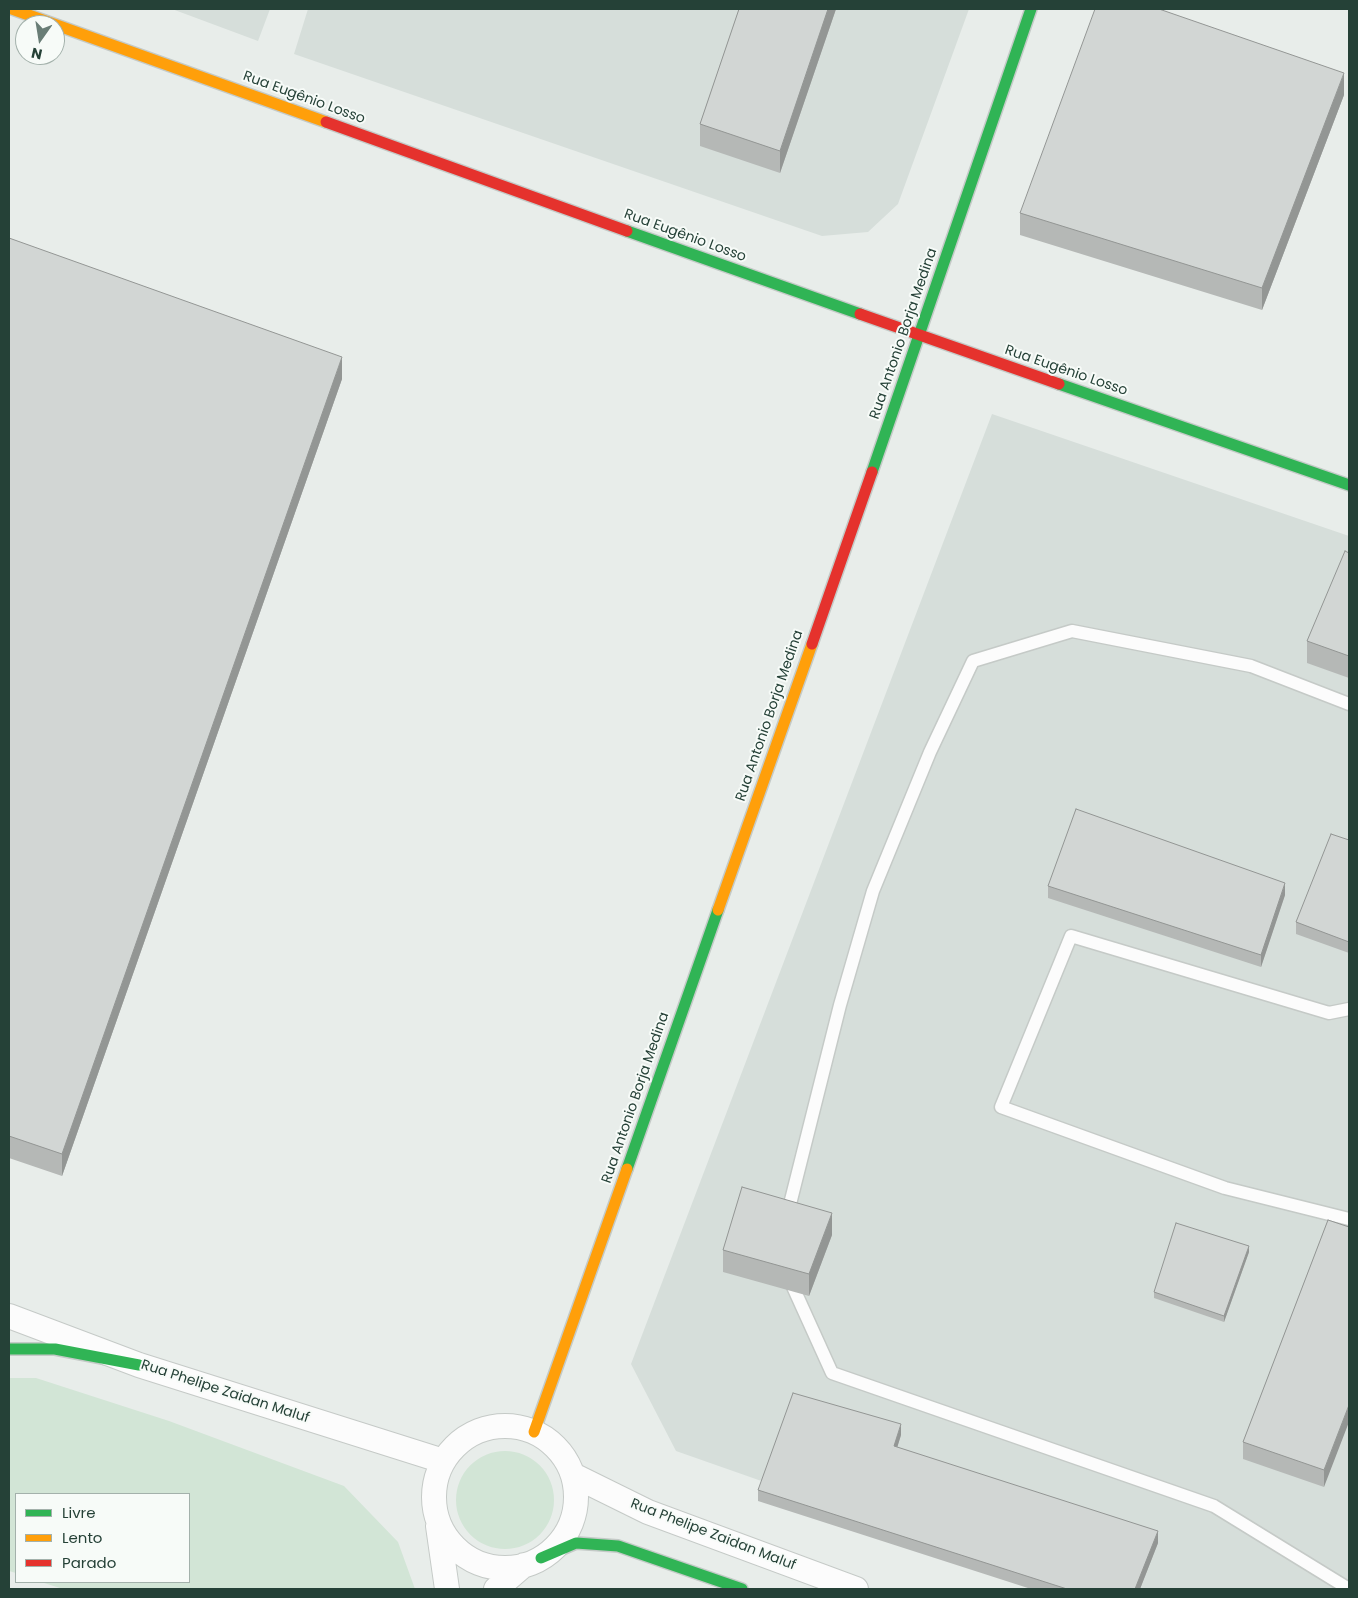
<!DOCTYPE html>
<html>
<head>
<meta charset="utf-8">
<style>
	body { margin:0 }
	#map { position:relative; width:1358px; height:1598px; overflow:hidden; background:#e8edea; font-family:Poppins,sans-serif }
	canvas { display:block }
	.frame { position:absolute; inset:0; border:10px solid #254137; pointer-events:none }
	.legend { position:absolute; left:15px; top:1493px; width:175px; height:90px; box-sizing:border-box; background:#f7fbf8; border:1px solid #a3b1ab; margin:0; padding:6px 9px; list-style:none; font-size:15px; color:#254137 }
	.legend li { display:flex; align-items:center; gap:10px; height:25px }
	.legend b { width:25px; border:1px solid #a3b1ab }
	.north { position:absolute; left:15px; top:15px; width:50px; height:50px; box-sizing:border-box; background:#f7fbf8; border:1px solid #a3b1ab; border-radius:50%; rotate:193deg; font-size:14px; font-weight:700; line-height:20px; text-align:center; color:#254137 }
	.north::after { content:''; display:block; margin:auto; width:18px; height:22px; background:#697d76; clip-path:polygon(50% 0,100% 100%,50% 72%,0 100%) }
</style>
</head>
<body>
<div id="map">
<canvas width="1358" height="1598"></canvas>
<div class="frame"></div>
<ul class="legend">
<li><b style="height:6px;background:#30b455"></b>Livre</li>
<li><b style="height:6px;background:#ff9f0a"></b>Lento</li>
<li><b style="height:6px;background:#e5322d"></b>Parado</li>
</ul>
<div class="north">N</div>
</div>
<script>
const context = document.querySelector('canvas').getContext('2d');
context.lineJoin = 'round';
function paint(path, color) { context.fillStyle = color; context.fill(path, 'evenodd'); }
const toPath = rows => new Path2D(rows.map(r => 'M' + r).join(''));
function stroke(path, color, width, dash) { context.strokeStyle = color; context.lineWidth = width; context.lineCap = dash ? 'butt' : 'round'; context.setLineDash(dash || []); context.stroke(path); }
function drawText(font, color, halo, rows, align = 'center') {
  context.font = font + ' Poppins,sans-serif'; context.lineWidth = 4; context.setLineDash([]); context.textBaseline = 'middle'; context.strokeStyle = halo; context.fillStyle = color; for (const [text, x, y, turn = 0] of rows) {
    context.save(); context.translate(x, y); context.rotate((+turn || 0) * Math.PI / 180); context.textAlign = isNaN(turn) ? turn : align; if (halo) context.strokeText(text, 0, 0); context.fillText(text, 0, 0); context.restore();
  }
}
const built = toPath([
	[172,9,270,9,258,41],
	[308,9,969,9,898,204,868,232,822,236,294,54],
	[992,414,1349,536,1349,1589,1069,1589,676,1451,631,1364]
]);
const green = toPath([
	[9,1378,36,1378,169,1421,344,1486,398,1542,415,1589,63,1589,41,1582,189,1582,189,1494,16,1494,16,1573,9,1571],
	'456 1500a49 49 0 1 1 98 0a49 49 0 1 1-98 0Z'
]);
const lane = toPath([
	[1349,1009,1329,1013,1071,936,1001,1107,1225,1188,1349,1219],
	[787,1216,840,1005,873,891,930,752,973,661,1072,631,1251,666,1349,704],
	[789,1278,832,1373,1214,1506,1349,1589]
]);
const street = toPath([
	[9,1316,139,1365,443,1461],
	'434 1497a71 71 0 1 1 142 0a71 71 0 1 1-142 0Z',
	[573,1475,648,1512,856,1589],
	[438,1526,447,1589],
	[496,1589,524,1565]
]);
const fast = toPath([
	[627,231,860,314],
	[1059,384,1349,485],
	[872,472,1031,9],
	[627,1169,718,910],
	[9,1349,55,1349,139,1365],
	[541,1558,576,1543,618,1546,742,1589]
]);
const slow = toPath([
	[12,9,326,122],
	[718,910,812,644],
	[534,1432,627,1169]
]);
const jam = toPath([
	[326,122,627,231],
	[860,314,1059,384],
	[812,644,872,472]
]);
const wall = toPath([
	[739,9,836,9,780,173,700,146,700,124],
	[1344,95,1262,310,1020,235,1020,213],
	[9,238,342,379,62,1176,9,1158],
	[1349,553,1349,678,1307,663,1307,641],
	[1349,840,1349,953,1296,934,1296,922],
	[1048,886,1285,895,1261,967,1048,898],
	[1328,1220,1324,1487,1243,1459,1243,1442],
	[832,1235,809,1296,723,1272,723,1250],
	[1249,1252,1224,1322,1154,1298,1154,1292],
	[901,1435,897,1447,1158,1543,1140,1589,1031,1589,758,1501,758,1490]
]);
const shadedWall = toPath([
	[828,9,836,9,780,173,780,151],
	[1344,73,1344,95,1262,310,1262,288],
	[342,357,342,379,62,1176,62,1154],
	[1285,883,1285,895,1261,967,1261,955],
	[832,1213,832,1235,809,1296,809,1274],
	[1249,1246,1249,1252,1224,1322,1224,1316],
	[1349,1405,1349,1422,1324,1487,1324,1470],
	[901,1424,901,1435,894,1458,894,1446],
	[1158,1531,1158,1543,1140,1589,1135,1589]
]);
const building = toPath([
	[739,9,828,9,780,151,700,124,739,9],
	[1095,9,1159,9,1344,73,1262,288,1020,213,1095,9],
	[9,238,342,357,62,1154,9,1136,9,238],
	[1345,551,1349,553,1349,656,1307,641,1345,551],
	[1076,809,1285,883,1261,955,1048,886,1076,809],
	[1331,834,1349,840,1349,942,1296,922,1331,834],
	[742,1187,832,1213,809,1274,723,1250,742,1187],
	[1328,1220,1349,1227,1349,1405,1324,1470,1243,1442,1328,1220],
	[1176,1223,1249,1246,1224,1316,1154,1292,1176,1223],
	[793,1393,901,1424,894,1446,1158,1531,1135,1589,1067,1589,758,1490,793,1393]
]);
const streetNames = [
	["Rua Eugênio Losso",304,98,20],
	["Rua Eugênio Losso",685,236,20],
	["Rua Antonio Borja Medina",904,334,-71],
	["Rua Eugênio Losso",1066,371,19],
	["Rua Antonio Borja Medina",770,716,-71],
	["Rua Antonio Borja Medina",636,1098,-71],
	["Rua Phelipe Zaidan Maluf",225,1392,18],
	["Rua Phelipe Zaidan Maluf",713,1535,21]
];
paint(built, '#d6deda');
paint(green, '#d2e5d6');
stroke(lane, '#c5cac7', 15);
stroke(street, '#c5cac7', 26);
stroke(fast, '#c4cac7', 14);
stroke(slow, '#c4cac7', 14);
stroke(jam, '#c4cac7', 14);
stroke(lane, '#fcfcfc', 12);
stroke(street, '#fcfcfc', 24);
stroke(fast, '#30b455', 11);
stroke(slow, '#ff9f0a', 11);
stroke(jam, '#e5322d', 11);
paint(wall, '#b5b8b6');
paint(shadedWall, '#939694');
paint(building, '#d2d6d4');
stroke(building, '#939694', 1);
drawText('14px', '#254137', '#f7fbf8', streetNames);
</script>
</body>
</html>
